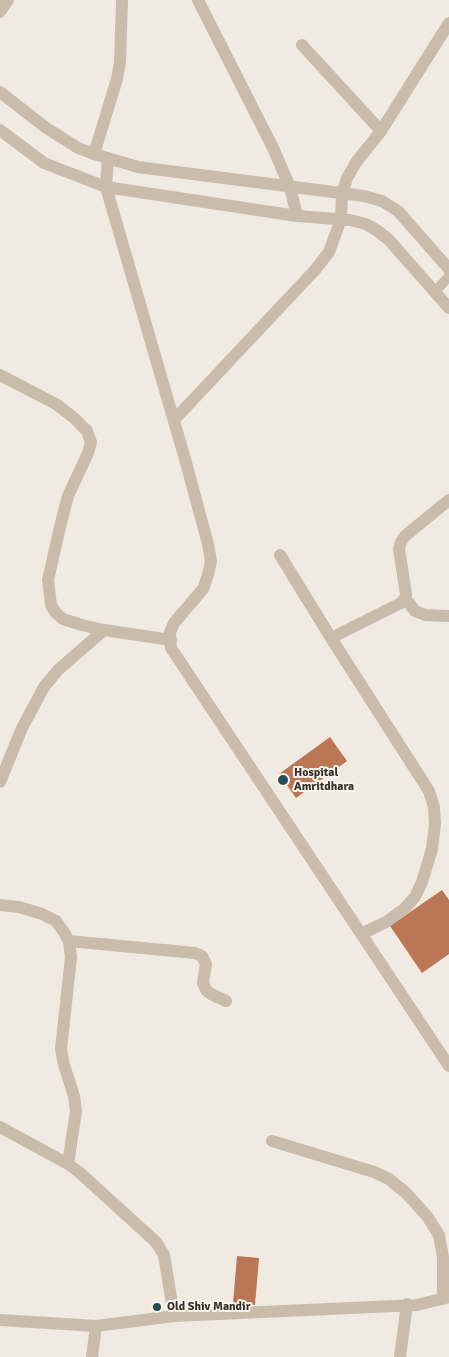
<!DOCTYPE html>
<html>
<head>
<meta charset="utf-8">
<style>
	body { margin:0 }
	canvas { display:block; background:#f1eae0 }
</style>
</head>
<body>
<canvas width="449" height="1357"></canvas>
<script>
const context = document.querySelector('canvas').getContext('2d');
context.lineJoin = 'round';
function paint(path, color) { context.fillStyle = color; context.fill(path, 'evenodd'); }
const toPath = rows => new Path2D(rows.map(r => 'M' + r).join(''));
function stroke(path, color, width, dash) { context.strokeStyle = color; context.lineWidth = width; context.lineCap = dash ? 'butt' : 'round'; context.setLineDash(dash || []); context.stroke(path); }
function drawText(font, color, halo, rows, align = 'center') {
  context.font = font + ' Signika,sans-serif'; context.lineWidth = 4; context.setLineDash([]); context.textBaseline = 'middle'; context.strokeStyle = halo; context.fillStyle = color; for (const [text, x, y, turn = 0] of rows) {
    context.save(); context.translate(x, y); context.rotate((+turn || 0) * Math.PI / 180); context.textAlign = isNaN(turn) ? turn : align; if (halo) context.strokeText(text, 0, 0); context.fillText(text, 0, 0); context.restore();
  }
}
const building = toPath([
	[330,737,347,761,296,798,279,774],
	[442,890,449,900,449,954,422,973,390,926],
	[237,1256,259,1258,255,1305,233,1303]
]);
const service = toPath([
	[435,292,449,276]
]);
const minor = toPath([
	[198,0,273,148,290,187,297,216],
	[0,12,8,0],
	[302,45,381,131],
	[94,154,117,79,120,62,122,0],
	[108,158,106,187,185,459,208,544,211,561,208,575,203,589,174,623,170,632,171,648,449,1066],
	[0,375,56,404,74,418,87,431,91,442,88,453,68,496,60,527,48,580,51,605,56,613,63,619,82,625,104,630,171,640],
	[174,420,315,270,329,252,341,219],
	[280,555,331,638,429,791,434,807,435,824,432,849,422,882,415,897,404,909,386,922,361,934],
	[405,598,415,611,425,615,449,616],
	[331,638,401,603,405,598,406,594,399,549,401,542,405,536,449,500],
	[0,782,22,728,44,687,58,670,104,630],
	[0,905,19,907,42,914,56,921,64,932,69,941,71,957,61,1049,64,1065,74,1096,76,1111,68,1164],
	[69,941,195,953,202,956,206,964,203,983,206,990,211,994,226,1001],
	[0,1127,68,1164,79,1172,156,1242,164,1255,174,1316],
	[272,1141,374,1172,389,1179,406,1193,427,1216,439,1235,443,1257,443,1299],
	[0,1320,96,1326,174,1316,417,1305,449,1297],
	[92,1357,96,1326],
	[400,1357,407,1304]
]);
const tertiary = toPath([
	[0,92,45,127,78,148,94,154,138,167,364,196,382,201,398,211,449,269],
	[0,130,44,163,106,187,297,216,350,220,366,224,378,231,389,240,449,308],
	[341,219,342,194,347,178,357,161,381,131,449,23]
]);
const markers = [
	[283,780,6,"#244e55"],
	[157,1307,5,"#244e55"]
];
const poiNames = [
	["Hospital",294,773],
	["Amritdhara",294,787],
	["Old Shiv Mandir",167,1307]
];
paint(building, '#ba7655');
stroke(service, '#c8bcad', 10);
stroke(minor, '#c8bcad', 12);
stroke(tertiary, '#c8bcad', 12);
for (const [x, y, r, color] of markers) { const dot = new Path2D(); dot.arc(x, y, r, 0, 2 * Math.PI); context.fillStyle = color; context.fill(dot); stroke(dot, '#f9f4ed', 2); }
drawText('bold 12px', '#37302b', '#f9f4ed', poiNames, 'left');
</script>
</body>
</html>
